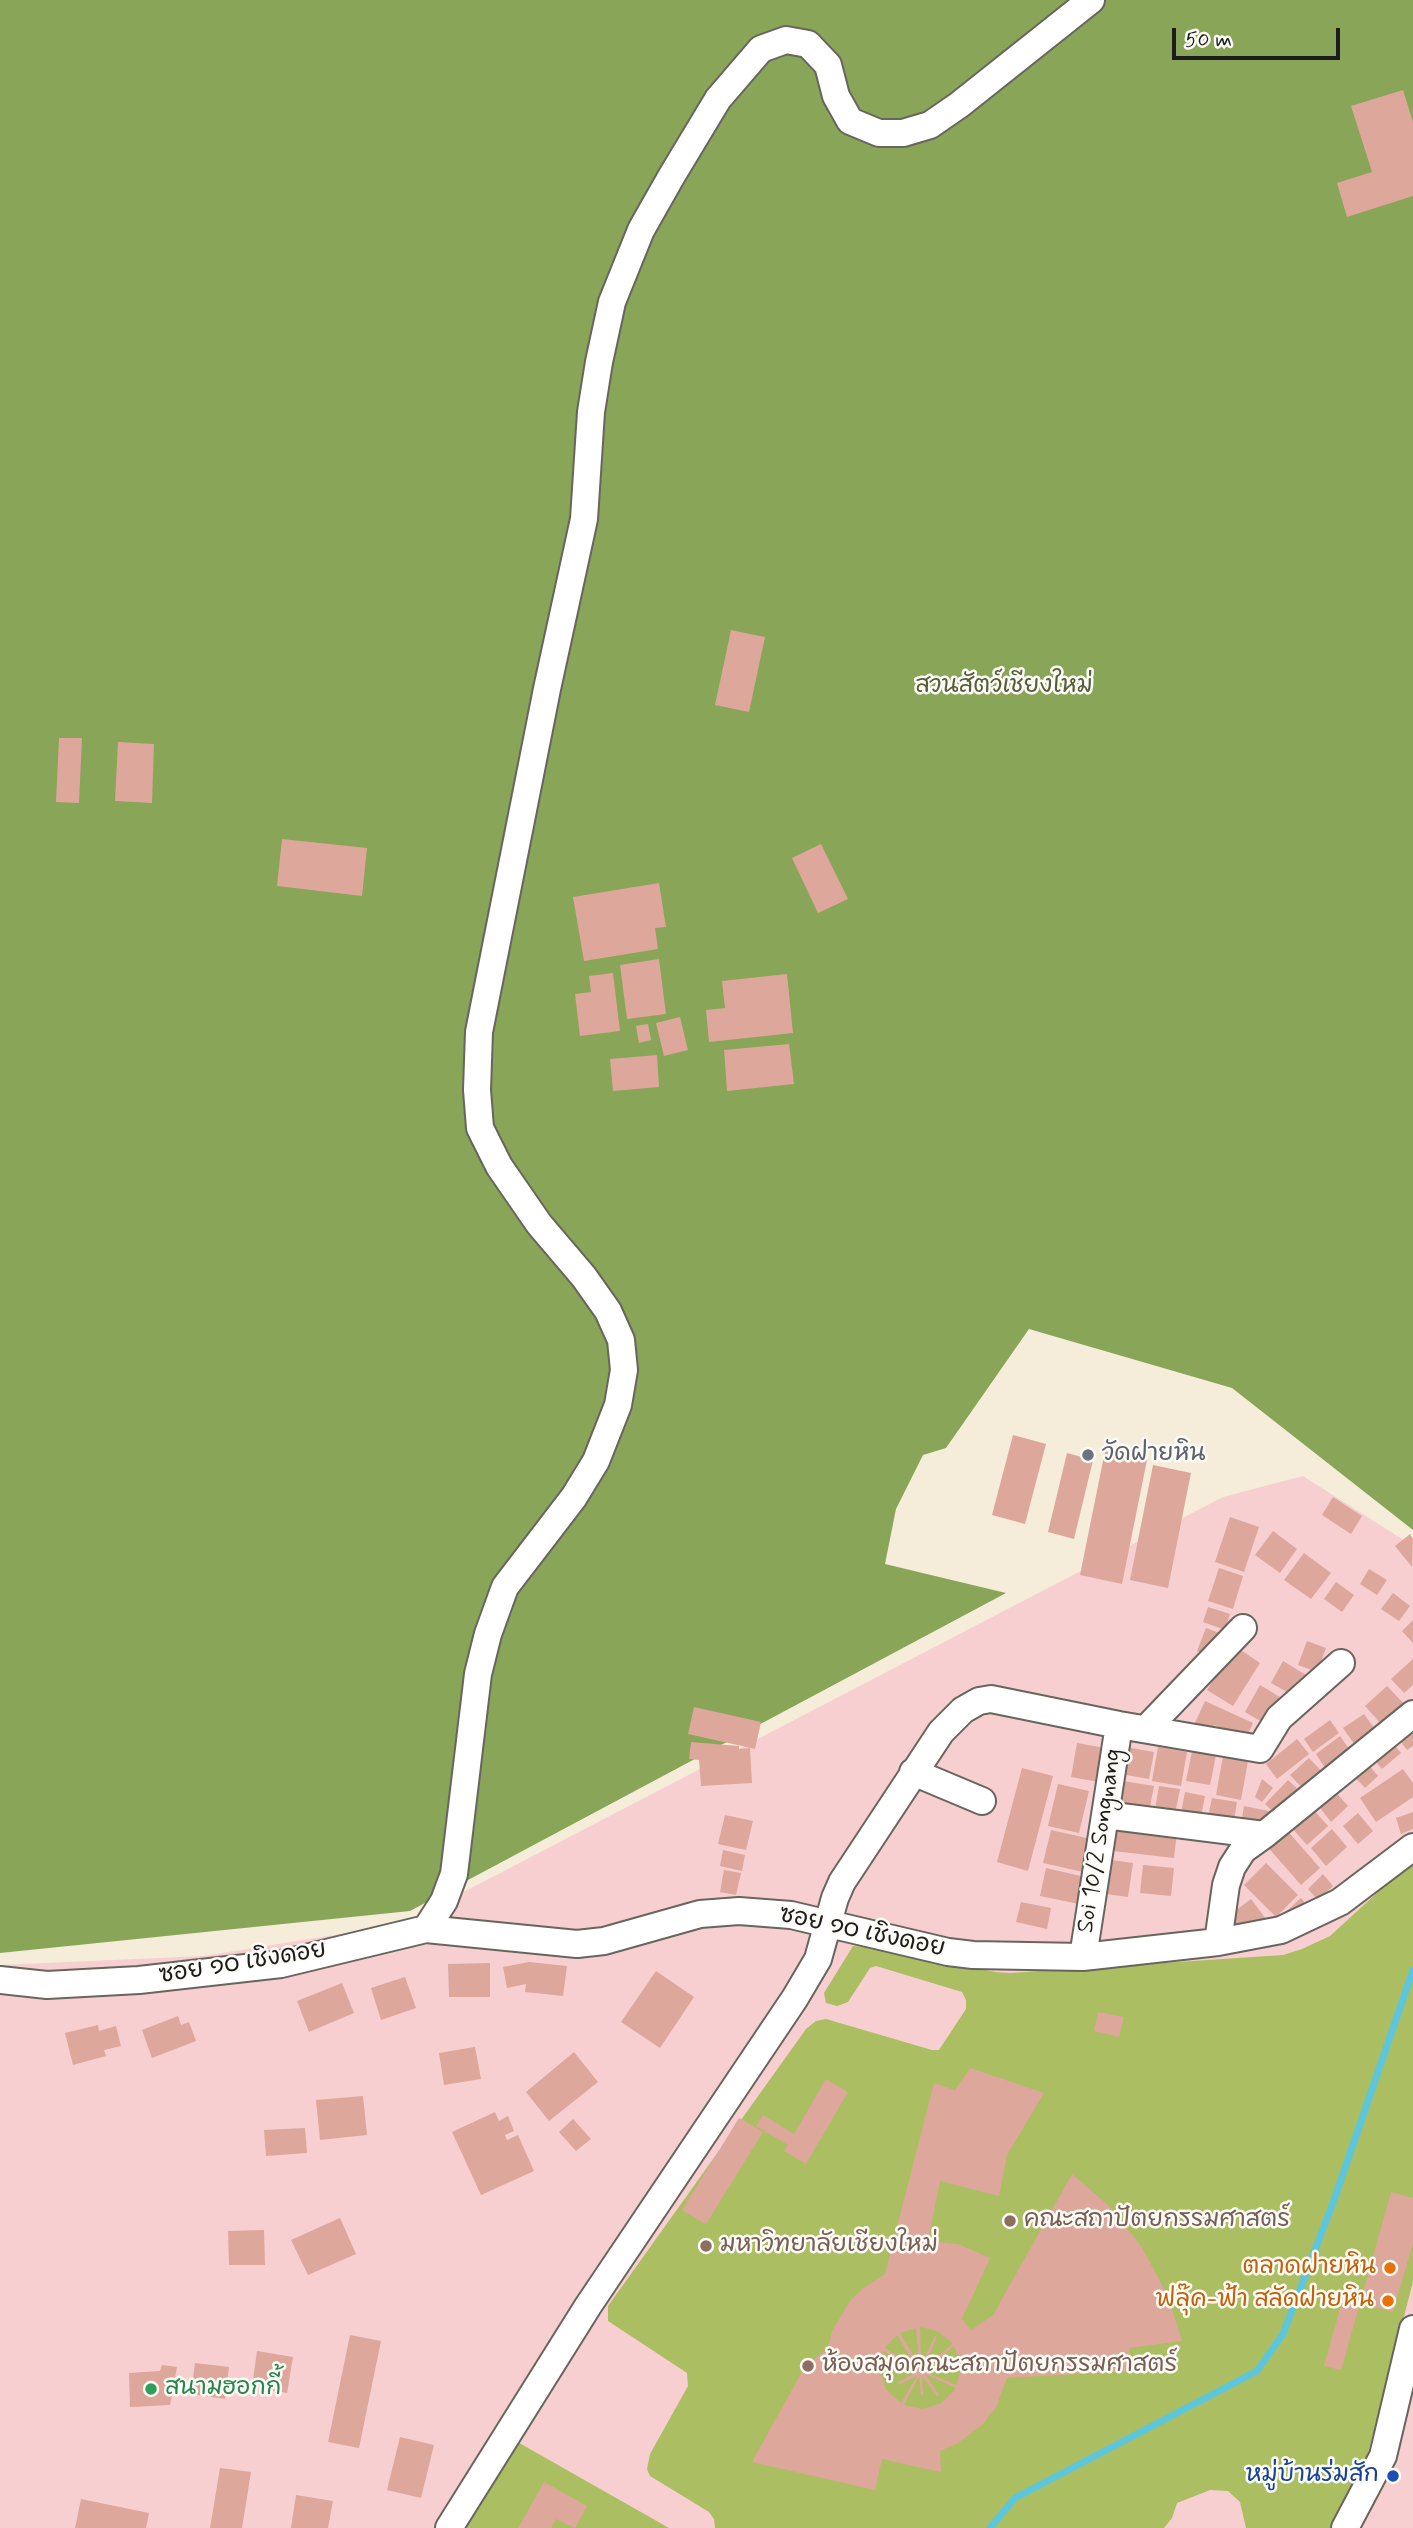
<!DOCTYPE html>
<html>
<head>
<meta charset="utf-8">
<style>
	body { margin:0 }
	#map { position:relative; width:1413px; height:2528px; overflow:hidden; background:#f5edda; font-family:Mynerve,sans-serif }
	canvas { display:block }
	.scale { position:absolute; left:1172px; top:28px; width:168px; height:32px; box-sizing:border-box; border:4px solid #1c1c1c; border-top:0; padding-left:9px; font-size:21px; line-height:24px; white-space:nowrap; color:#1c1c1c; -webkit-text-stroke:5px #fdfcf7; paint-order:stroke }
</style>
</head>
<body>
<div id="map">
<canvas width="1413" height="2528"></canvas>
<div class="scale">50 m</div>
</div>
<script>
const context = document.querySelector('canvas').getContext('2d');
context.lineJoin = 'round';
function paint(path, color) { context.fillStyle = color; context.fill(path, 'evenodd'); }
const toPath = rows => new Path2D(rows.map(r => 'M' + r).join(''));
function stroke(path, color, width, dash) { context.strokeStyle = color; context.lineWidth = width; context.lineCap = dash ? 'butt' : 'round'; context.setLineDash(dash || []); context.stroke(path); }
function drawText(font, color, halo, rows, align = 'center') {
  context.font = font + ' Mynerve,"Playpen Sans Thai",sans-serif'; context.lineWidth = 5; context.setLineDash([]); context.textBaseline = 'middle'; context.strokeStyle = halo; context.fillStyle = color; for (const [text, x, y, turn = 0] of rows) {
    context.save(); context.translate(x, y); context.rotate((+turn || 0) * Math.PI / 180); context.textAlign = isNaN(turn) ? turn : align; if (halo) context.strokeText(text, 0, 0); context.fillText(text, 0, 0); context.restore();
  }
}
const built = toPath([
	[1303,1476,1413,1546,1413,2528,0,2528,0,1965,204,1956,402,1924,1223,1497]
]);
const green = toPath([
	[1413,1860,1413,2282,1364,2468,1338,2528,1246,2528,1240,2502,1228,2491,1210,2490,1177,2503,1172,2518,1164,2528,715,2528,714,2519,709,2512,650,2476,647,2469,650,2454,688,2386,687,2373,608,2321,608,2306,806,2029,816,2021,826,2019,932,2050,939,2050,966,2009,966,2000,962,1992,876,1966,870,1968,848,2002,837,2006,826,2003,824,1993,853,1946,871,1947,995,1972,1010,1973,1283,1955,1302,1949,1330,1936],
	[514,2440,669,2528,456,2528]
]);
const forest = toPath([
	[0,0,1413,0,1413,1530,1232,1388,1029,1329,946,1448,923,1455,896,1509,885,1564,1006,1593,410,1911,0,1953]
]);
const stream = toPath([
	[990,2528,1015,2498,1257,2371,1283,2334,1334,2200,1413,1970]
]);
const building = toPath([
	[1403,90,1413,122,1413,196,1347,217,1337,183,1372,172,1351,106],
	[731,630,765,637,749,712,715,705],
	[59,738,82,738,79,803,56,802],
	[118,742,154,744,152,803,115,801],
	[282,839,367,848,362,896,277,886],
	[821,844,848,899,818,913,792,858],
	[659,883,666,927,655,928,658,949,584,961,573,897],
	[659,959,666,1014,627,1019,620,965],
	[613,973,620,1031,580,1036,575,994,591,992,589,976],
	[787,974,793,1033,709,1042,706,1010,725,1008,722,981],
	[680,1017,688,1050,664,1056,656,1023],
	[648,1024,651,1040,639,1043,636,1026],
	[789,1044,794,1084,727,1091,724,1050],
	[657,1055,659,1087,613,1091,610,1059],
	[1013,1435,1046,1444,1025,1524,992,1515],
	[1105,1451,1147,1460,1122,1584,1080,1575],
	[1067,1453,1093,1460,1074,1539,1048,1532],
	[1153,1465,1191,1473,1168,1588,1130,1580],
	[1333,1497,1362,1516,1351,1534,1322,1515],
	[1230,1517,1259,1527,1244,1572,1215,1562],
	[1273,1531,1297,1549,1280,1573,1255,1555],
	[1410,1534,1413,1539,1412,1567,1395,1546],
	[1304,1553,1331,1573,1311,1599,1284,1580],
	[1219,1568,1243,1576,1233,1609,1208,1601],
	[1369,1569,1387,1580,1377,1595,1360,1584],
	[1336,1582,1354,1595,1342,1612,1324,1599],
	[1393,1593,1410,1606,1399,1621,1381,1609],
	[1208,1607,1230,1614,1225,1630,1203,1622],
	[1413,1620,1413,1643,1402,1631],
	[1206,1628,1222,1634,1212,1657,1197,1651],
	[1307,1641,1326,1648,1317,1672,1298,1665],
	[1235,1646,1260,1663,1233,1706,1207,1690],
	[1413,1659,1413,1685,1404,1693,1391,1679],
	[1283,1661,1306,1675,1294,1696,1271,1683],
	[1260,1685,1283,1699,1267,1725,1245,1712],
	[1387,1686,1406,1706,1384,1727,1365,1706],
	[1205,1701,1253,1723,1243,1745,1229,1732,1214,1725,1211,1732,1194,1725],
	[694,1707,761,1722,755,1749,688,1734],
	[1364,1714,1378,1733,1357,1748,1343,1728],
	[1330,1720,1339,1733,1313,1752,1304,1739],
	[1413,1720,1413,1746,1407,1750,1395,1734],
	[1340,1736,1352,1753,1327,1771,1316,1754],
	[1297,1739,1309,1754,1277,1779,1266,1764],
	[1389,1739,1401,1753,1382,1769,1371,1756],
	[691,1742,739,1746,739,1749,750,1748,752,1783,701,1786,699,1760,689,1759],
	[1077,1743,1105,1748,1099,1782,1071,1777],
	[1120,1746,1154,1752,1149,1779,1115,1773],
	[1158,1747,1187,1752,1181,1786,1152,1781],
	[1192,1751,1216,1755,1210,1785,1186,1781],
	[1223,1756,1248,1761,1241,1800,1216,1795],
	[1309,1758,1325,1775,1306,1792,1290,1775],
	[1367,1763,1378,1776,1365,1788,1353,1775],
	[1022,1768,1053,1776,1028,1871,997,1862],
	[1403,1769,1413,1783,1413,1797,1376,1822,1360,1798],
	[1262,1779,1273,1788,1262,1802,1255,1797],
	[1117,1780,1154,1786,1148,1817,1111,1811],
	[1288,1780,1303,1794,1280,1818,1265,1804],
	[1058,1784,1089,1791,1079,1833,1048,1826],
	[1159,1786,1180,1789,1174,1819,1154,1815],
	[1334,1790,1348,1806,1331,1822,1317,1804],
	[1185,1792,1205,1796,1200,1822,1180,1818],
	[1212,1798,1237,1802,1233,1827,1207,1822],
	[1244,1806,1269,1811,1266,1829,1241,1824],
	[1312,1808,1328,1826,1307,1845,1291,1827],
	[1413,1812,1413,1829,1401,1834,1396,1818],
	[1358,1813,1373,1831,1358,1844,1343,1826],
	[725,1815,753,1821,746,1850,718,1844],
	[1108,1824,1177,1832,1174,1858,1105,1850],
	[1284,1827,1320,1868,1301,1885,1265,1844],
	[1332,1829,1347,1847,1326,1866,1311,1848],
	[1051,1830,1091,1839,1083,1872,1043,1863],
	[723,1850,745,1855,742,1871,720,1866],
	[1104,1859,1133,1863,1128,1897,1099,1893],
	[1266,1863,1298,1895,1276,1917,1244,1885],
	[1143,1865,1174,1868,1171,1896,1140,1893],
	[1046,1868,1085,1877,1079,1904,1040,1896],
	[724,1870,741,1873,736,1895,720,1892],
	[1323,1874,1333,1886,1318,1900,1308,1889],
	[1301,1898,1308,1907,1290,1923,1282,1915],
	[1251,1899,1266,1919,1242,1937,1227,1917],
	[1021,1902,1051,1908,1047,1929,1016,1922],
	[529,1962,567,1966,563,1996,525,1992,526,1984,507,1988,503,1967],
	[490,1963,490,1997,449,1997,448,1964],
	[656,1971,694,1997,660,2048,621,2022],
	[405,1977,416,2008,381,2020,371,1988],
	[342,1983,354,2013,309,2032,297,2001],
	[1098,2012,1124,2017,1119,2037,1094,2031],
	[178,2016,181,2025,189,2022,196,2041,152,2058,142,2030],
	[98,2025,99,2031,116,2026,121,2046,104,2050,106,2056,73,2065,65,2033],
	[475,2047,481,2079,444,2085,439,2053],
	[574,2052,598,2082,549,2121,526,2092],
	[970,2068,1044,2093,1007,2155,999,2196,940,2181,928,2241,958,2244,990,2258,962,2319,971,2330,993,2315,1072,2174,1108,2205,1141,2246,1168,2296,1182,2341,1129,2348,1132,2371,1007,2378,996,2407,983,2424,958,2443,940,2451,941,2472,882,2459,875,2490,752,2462,804,2368,828,2348,832,2331,850,2301,862,2289,885,2274,934,2083,955,2090],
	[920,2327,938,2331,953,2344,925,2366,937,2336,935,2336,921,2364],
	[916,2328,919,2364,900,2333],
	[897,2335,916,2367,885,2348],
	[954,2346,960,2364,927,2369],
	[884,2351,915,2370,880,2368],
	[961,2367,957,2385,927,2373],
	[880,2371,915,2373,897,2383,898,2385,917,2376,901,2403,886,2390],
	[925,2374,956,2388,942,2403,923,2409,904,2405,919,2376,921,2395,923,2395,922,2376,937,2396,939,2395],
	[826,2079,848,2092,806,2164,784,2151,788,2145,756,2126,763,2115,794,2134],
	[363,2096,367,2135,320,2140,316,2100],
	[495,2112,499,2121,508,2116,514,2131,505,2135,507,2140,518,2135,534,2171,481,2195,452,2132],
	[739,2118,763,2132,706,2224,682,2210],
	[573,2119,591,2139,576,2151,559,2132],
	[305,2128,307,2153,266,2156,264,2130],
	[1391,2192,1413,2198,1413,2243,1393,2312,1360,2303],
	[340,2218,356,2254,308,2275,291,2240],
	[264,2230,265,2265,229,2265,228,2231],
	[1343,2298,1360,2303,1341,2370,1324,2366],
	[350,2335,381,2341,359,2448,328,2442],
	[257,2351,293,2357,287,2393,252,2387],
	[195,2363,229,2367,225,2399,191,2394],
	[162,2365,177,2367,170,2405,130,2407,129,2373,160,2371],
	[400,2437,434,2445,421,2498,387,2490],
	[220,2468,251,2472,242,2528,210,2528],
	[544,2482,587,2506,575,2528,556,2519,551,2528,518,2528],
	[296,2495,333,2501,328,2528,291,2528],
	[81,2499,149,2513,146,2528,75,2528]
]);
const street = toPath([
	[1147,1728,1243,1628],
	[913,1772,982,1801],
	[1105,1815,1264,1835],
	[426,1929,444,1901,454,1874,478,1674,488,1634,505,1587,574,1497,596,1461,618,1405,624,1370,621,1340,608,1311,584,1277,539,1224,499,1166,480,1128,477,1090,479,1032,547,689,584,519,591,412,599,362,612,302,641,230,671,177,718,99,761,49,786,40,808,44,828,65,836,96,850,121,879,133,903,133,930,125,959,105,1091,0],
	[1218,1942,1226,1885,1232,1867,1243,1850,1264,1835,1413,1714],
	[1083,1957,1119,1725],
	[0,1980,47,1985,139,1980,281,1964,426,1929,577,1944,604,1941,700,1914,739,1911,791,1915,948,1952,973,1955,1083,1957,1218,1942,1281,1930,1340,1902,1413,1847],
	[449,2528,588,2306,795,1998,818,1959,835,1898,842,1882,941,1732,963,1710,979,1701,991,1699,1119,1725,1260,1749,1279,1718,1341,1663],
	[1345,2528,1383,2456,1413,2329]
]);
const markers = [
	[1088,1455,7,"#6b7280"],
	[1010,2221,7,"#8d6e63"],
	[706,2246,7,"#8d6e63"],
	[1390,2268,7,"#e8710a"],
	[1388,2301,7,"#e8710a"],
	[808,2366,7,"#8d6e63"],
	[151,2389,7,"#2e9e5b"],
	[1393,2476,7,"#1a4fb4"]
];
const parkNames = [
	["สวนสัตว์เชียงใหม่",1004,687]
];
const worshipNames = [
	["วัดฝายหิน",1102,1455]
];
const streetNames = [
	["Soi 10/2 Songnang",1101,1841,-81],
	["ซอย ๑๐ เชิงดอย",862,1933,12],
	["ซอย ๑๐ เชิงดอย",243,1964,-9]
];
const educationNames = [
	["คณะสถาปัตยกรรมศาสตร์",1024,2221],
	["มหาวิทยาลัยเชียงใหม่",720,2246],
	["ห้องสมุดคณะสถาปัตยกรรมศาสตร์",822,2366]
];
const foodNames = [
	["ตลาดฝายหิน",1376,2268],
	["ฟลุ๊ค-ฟ้า สลัดฝายหิน",1374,2301]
];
const leisureNames = [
	["สนามฮอกกี้",165,2389]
];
const transitNames = [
	["หมู่บ้านร่มสัก",1379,2476]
];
paint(built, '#f7cfd0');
paint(green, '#acbe62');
paint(forest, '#89a558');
stroke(stream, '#5ec6da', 7);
paint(building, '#dda79b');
stroke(street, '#68655e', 30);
stroke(street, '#fff', 26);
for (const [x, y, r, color] of markers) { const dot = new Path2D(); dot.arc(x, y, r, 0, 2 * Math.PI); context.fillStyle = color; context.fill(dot); stroke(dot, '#fdfcf7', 2.5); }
drawText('24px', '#565d38', '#fdfcf7', parkNames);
drawText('24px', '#5b616d', '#fdfcf7', worshipNames, 'left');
drawText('24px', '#1c1c1c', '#fdfcf7', streetNames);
drawText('24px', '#785e54', '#fdfcf7', educationNames, 'left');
drawText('24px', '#c56008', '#fdfcf7', foodNames, 'right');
drawText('24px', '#27864d', '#fdfcf7', leisureNames, 'left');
drawText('24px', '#164399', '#fdfcf7', transitNames, 'right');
</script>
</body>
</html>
